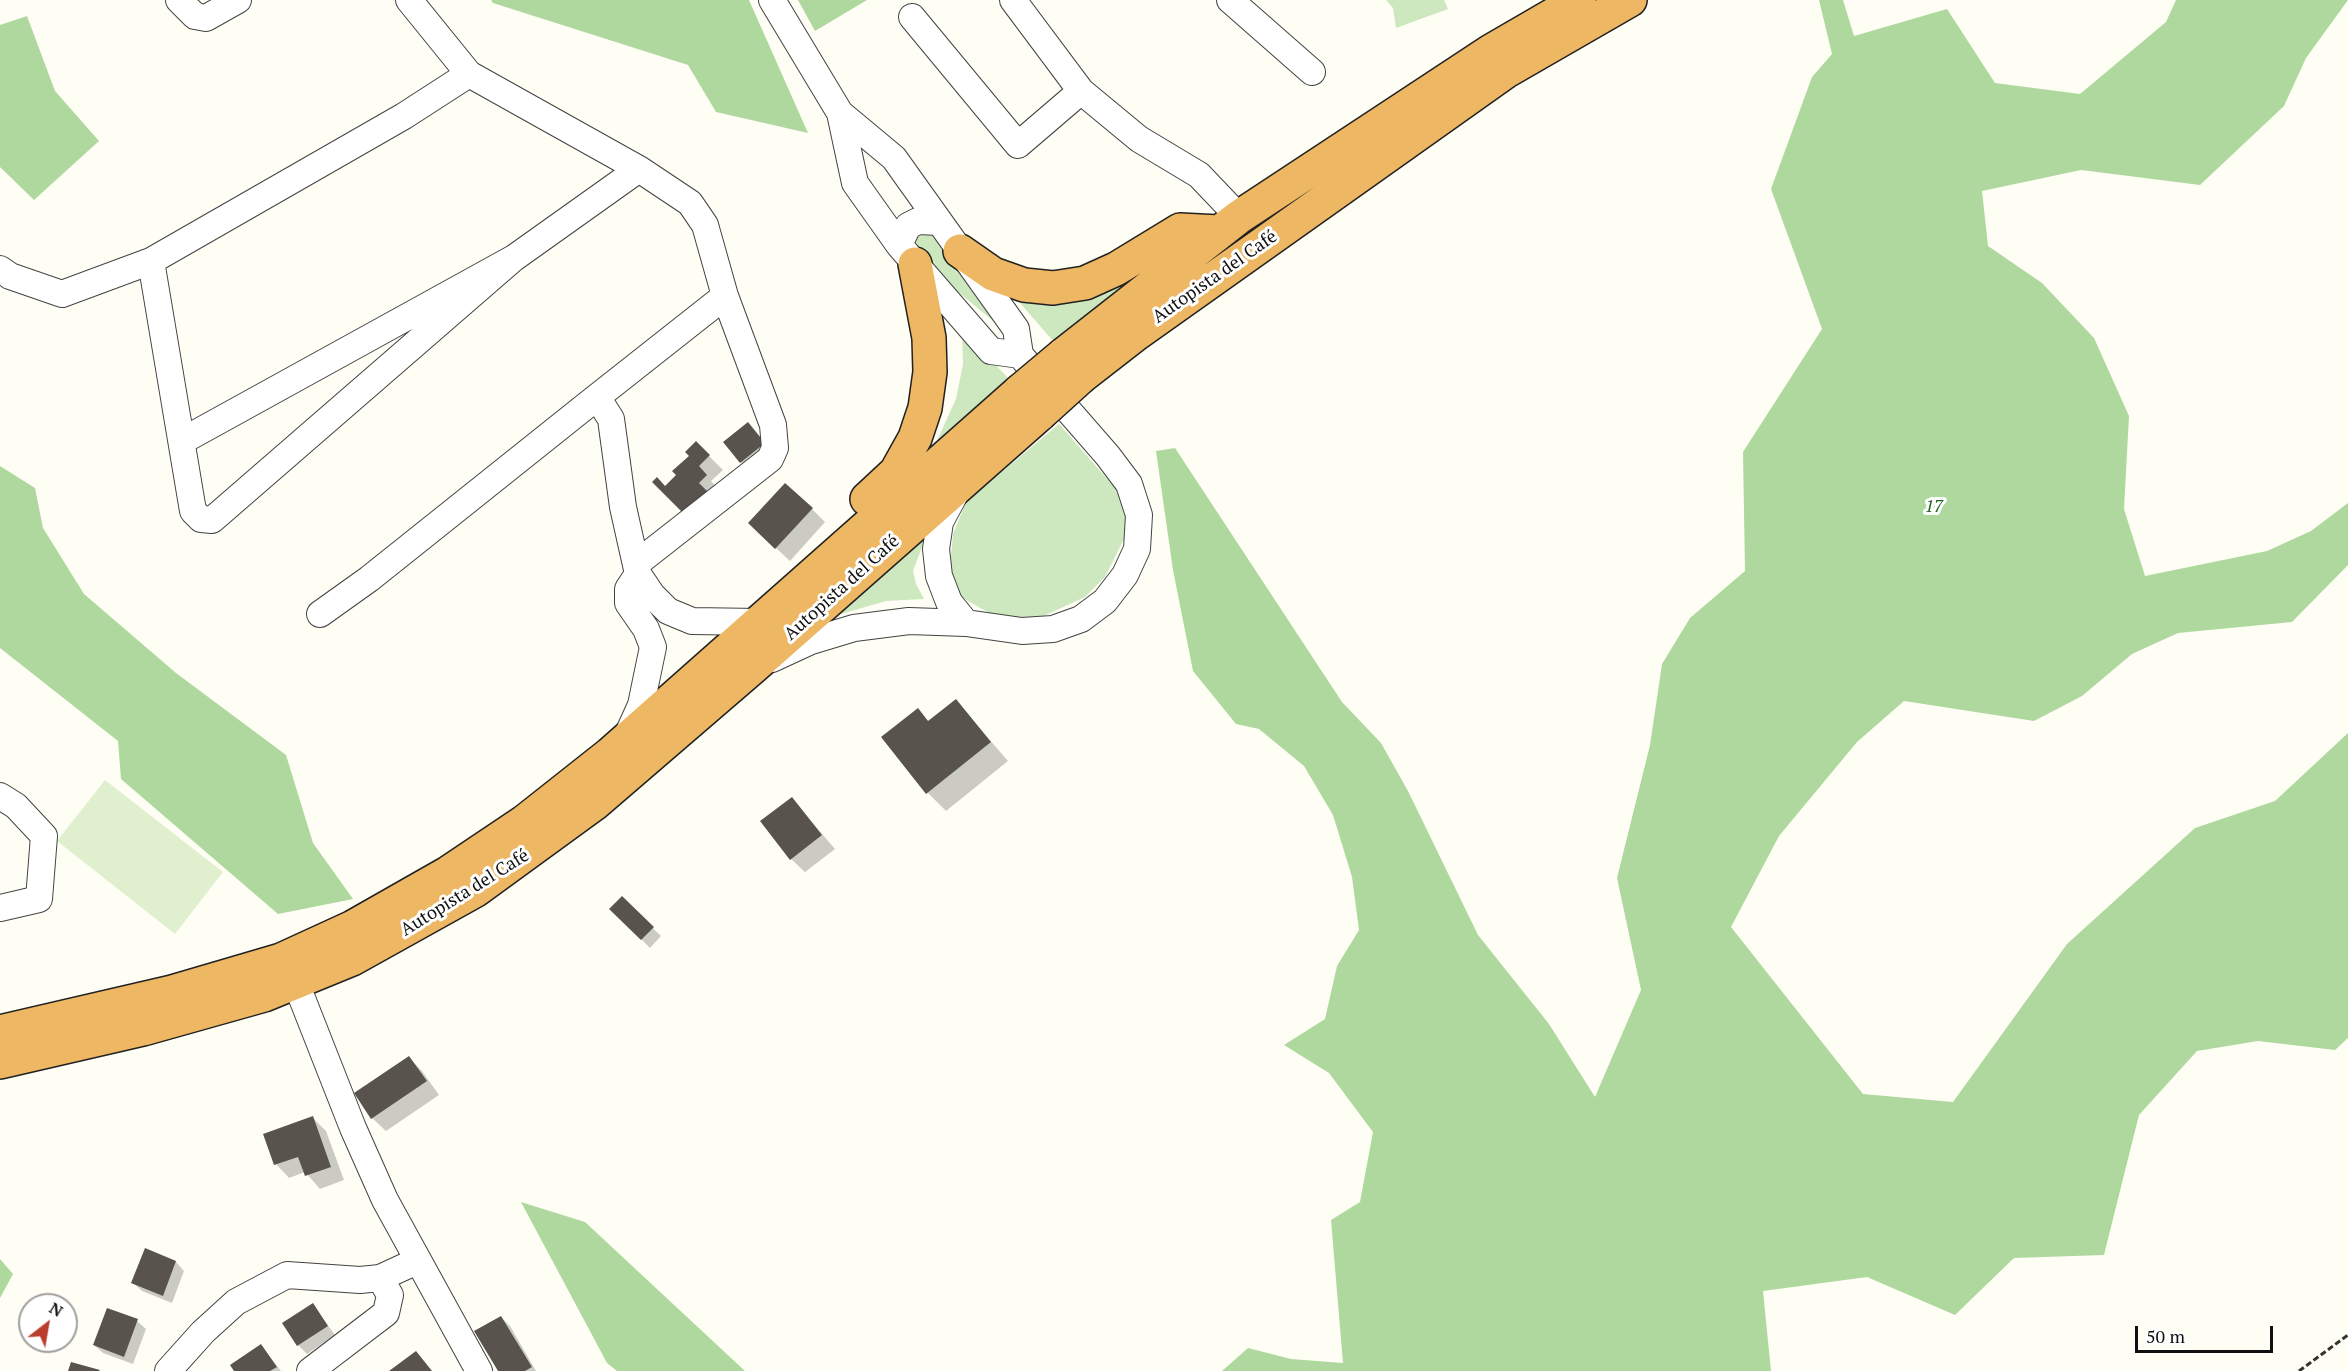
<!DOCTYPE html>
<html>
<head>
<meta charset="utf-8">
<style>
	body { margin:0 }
	#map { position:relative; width:2348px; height:1371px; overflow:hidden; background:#fefef4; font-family:"PT Serif",serif }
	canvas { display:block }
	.north { position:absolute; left:18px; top:1293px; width:60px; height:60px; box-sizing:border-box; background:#fff; border:2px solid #9f9f9f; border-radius:50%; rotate:31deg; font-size:16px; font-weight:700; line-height:24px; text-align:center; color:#101010 }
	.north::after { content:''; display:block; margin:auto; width:21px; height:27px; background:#ba3d2e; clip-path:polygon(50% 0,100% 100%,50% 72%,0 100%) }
	.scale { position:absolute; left:2135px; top:1326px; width:138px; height:27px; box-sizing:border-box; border:3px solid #101010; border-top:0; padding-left:8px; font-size:18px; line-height:21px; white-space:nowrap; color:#101010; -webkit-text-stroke:4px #fff; paint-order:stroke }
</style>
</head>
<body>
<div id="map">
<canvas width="2348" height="1371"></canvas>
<div class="north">N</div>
<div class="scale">50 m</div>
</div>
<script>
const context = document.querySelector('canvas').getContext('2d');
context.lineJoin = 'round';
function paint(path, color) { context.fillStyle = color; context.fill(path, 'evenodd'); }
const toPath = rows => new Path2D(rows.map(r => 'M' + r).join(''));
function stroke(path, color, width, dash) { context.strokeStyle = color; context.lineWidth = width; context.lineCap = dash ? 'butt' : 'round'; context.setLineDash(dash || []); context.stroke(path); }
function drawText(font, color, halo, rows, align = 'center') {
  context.font = font + ' "PT Serif",serif'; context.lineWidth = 6; context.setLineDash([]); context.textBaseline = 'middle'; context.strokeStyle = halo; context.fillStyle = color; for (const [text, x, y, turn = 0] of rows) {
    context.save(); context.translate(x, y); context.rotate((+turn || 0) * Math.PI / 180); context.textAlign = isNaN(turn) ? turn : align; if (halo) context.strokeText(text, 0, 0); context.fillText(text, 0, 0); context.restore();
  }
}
const green = toPath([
	[1386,0,1444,0,1448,9,1396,28,1393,8],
	[930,228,998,325,910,252,916,232],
	[1121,287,1053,341,1014,296,1084,293],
	[962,330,1009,379,934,447,956,399,963,364],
	[1059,424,1124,498,1128,531,1105,577,1085,597,1033,621,991,614,963,598,954,587,950,568,953,534,966,502],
	[925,539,913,571,916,584,924,599,886,601,834,616]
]);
const forest = toPath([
	[491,0,749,0,808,133,716,112,688,65,493,3],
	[798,0,867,0,815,31],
	[1819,0,1843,0,1854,36,1947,9,1995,83,2080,94,2166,22,2176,0,2348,0,2306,58,2284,106,2200,185,2081,170,1982,191,1988,246,2042,283,2094,338,2129,416,2124,509,2145,576,2267,551,2311,531,2348,503,2348,565,2292,622,2178,633,2132,654,2082,696,2034,721,1904,701,1857,742,1779,836,1731,927,1863,1094,1953,1102,2067,944,2195,828,2275,801,2348,733,2348,1038,2335,1050,2258,1041,2197,1051,2139,1115,2104,1255,2014,1258,1955,1315,1867,1277,1763,1291,1771,1371,1222,1371,1248,1348,1291,1359,1343,1363,1331,1220,1360,1202,1373,1132,1329,1073,1284,1045,1325,1019,1337,966,1359,930,1352,877,1333,815,1304,766,1259,729,1236,724,1193,671,1173,570,1156,451,1175,448,1342,702,1381,743,1408,791,1478,935,1549,1024,1595,1097,1641,990,1617,878,1650,745,1662,664,1690,618,1745,571,1743,452,1822,329,1771,189,1812,77,1832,54],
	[27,16,55,91,99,141,34,200,0,167,0,25],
	[0,466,35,488,43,528,84,594,176,673,286,755,313,843,353,899,278,914,121,779,118,741,0,648],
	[521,1202,585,1222,745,1371,617,1371,607,1363],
	[0,1259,13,1274,0,1298]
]);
const pitch = toPath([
	[105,780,223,872,175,934,57,841]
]);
const shadow = toPath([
	[747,424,772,453,750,470,741,462],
	[696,443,723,470,711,481,719,490,719,505,666,487,678,475],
	[812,509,825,522,790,561,763,536],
	[956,701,1008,761,946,811,928,793,918,710,929,722],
	[792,799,835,849,805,872,791,859],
	[622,898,661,936,650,948,611,909],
	[409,1058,422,1071,439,1095,386,1131,372,1118],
	[313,1118,326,1131,344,1180,320,1189,305,1172,289,1178,276,1164],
	[145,1250,176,1262,184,1271,172,1303,142,1291,133,1283],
	[313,1305,335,1335,307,1354,298,1345],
	[501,1317,510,1326,536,1371,500,1371],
	[137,1321,146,1329,133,1364,103,1353,94,1345],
	[261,1346,281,1371,236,1371]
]);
const building = toPath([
	[748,422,765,443,740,463,723,442],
	[696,441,710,455,699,466,707,475,699,483,707,491,684,514,652,482,657,477,665,486,676,475,672,471,689,456,685,452],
	[785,483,813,508,775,549,748,523],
	[956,699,991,742,926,794,881,737,918,708,928,721],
	[792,797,822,835,790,860,760,821],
	[622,896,654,927,641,940,609,909],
	[409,1056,427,1081,371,1119,354,1093],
	[313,1116,331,1167,305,1176,298,1157,274,1165,263,1134],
	[145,1248,176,1261,163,1296,131,1283],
	[313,1303,328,1326,297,1346,282,1323],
	[107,1308,138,1319,124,1357,93,1345],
	[501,1316,532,1367,525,1371,498,1371,474,1331],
	[261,1344,277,1367,270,1371,234,1371,230,1365],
	[416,1351,432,1371,389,1371],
	[71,1362,100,1370,99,1371,68,1371]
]);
const path = toPath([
	[2299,1371,2348,1335]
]);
const minor = toPath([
	[179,0,195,16,206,18,238,0],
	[772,0,840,113,855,183,899,245,991,351,1020,355],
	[1013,0,1081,91,1139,139,1199,175,1239,217],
	[1230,0,1312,72],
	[912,17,1018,145,1081,91],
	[469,74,639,169,690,203,705,225,725,296,597,397],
	[899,245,908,226,918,221,939,222],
	[151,261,404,116,469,74,409,0],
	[0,269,10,276,62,294,151,261,193,511,201,519,212,520,514,258],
	[182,441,514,258,639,169],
	[955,494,940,522,936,549,939,576,949,602,966,623],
	[636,564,770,459,775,448,773,425,725,296],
	[320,614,369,579,597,397,611,419,623,507,638,574,652,595,668,611,692,621,759,622],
	[772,659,811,641,854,628,909,621,966,623,1022,631,1053,629,1081,619,1105,601,1125,575,1137,549,1139,515,1129,484,1108,456,1020,355,1016,329,894,158,840,113],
	[627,736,641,705,653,647,646,629,628,603,628,589,638,574],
	[0,796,16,806,44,836,39,899,0,908],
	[296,983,353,1128,385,1200,479,1371],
	[168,1371,203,1332,236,1302,287,1275,360,1280,380,1278],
	[310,1371,386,1313,390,1295,380,1278,417,1261]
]);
const highway = toPath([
	[960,251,993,274,1024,285,1053,288,1085,283,1116,269,1180,230,1219,232],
	[1063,355,1239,217,1491,51,1579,0],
	[1082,376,1136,334,1505,72,1630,0],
	[867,499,896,472,915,438,925,408,930,372,929,338,915,264],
	[0,1032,172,992,281,960,353,927,448,873,524,822,610,754,1020,391],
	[0,1062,143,1029,264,995,352,959,476,890,594,804,752,668,1040,414]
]);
const highwayBridge = toPath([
	[1020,391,1063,355],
	[1040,414,1082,376]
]);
const streetNames = [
	["Autopista del Café",1215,277,-35],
	["Autopista del Café",842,588,-42],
	["Autopista del Café",465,893,-32]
];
const parkNames = [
	["17",1934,507]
];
paint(green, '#cde8be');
paint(forest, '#afd89e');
paint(pitch, '#e0f0cf');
paint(shadow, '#0003');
paint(building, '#58534d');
stroke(minor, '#434343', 28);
stroke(highway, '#212121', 36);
stroke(path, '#323232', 3, [6, 3]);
stroke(minor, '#fff', 26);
stroke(highway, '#edb763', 33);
stroke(highwayBridge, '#212121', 36, []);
stroke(highwayBridge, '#edb763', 33);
drawText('18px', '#101010', '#fff', streetNames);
drawText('italic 18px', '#266523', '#fff', parkNames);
</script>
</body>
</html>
